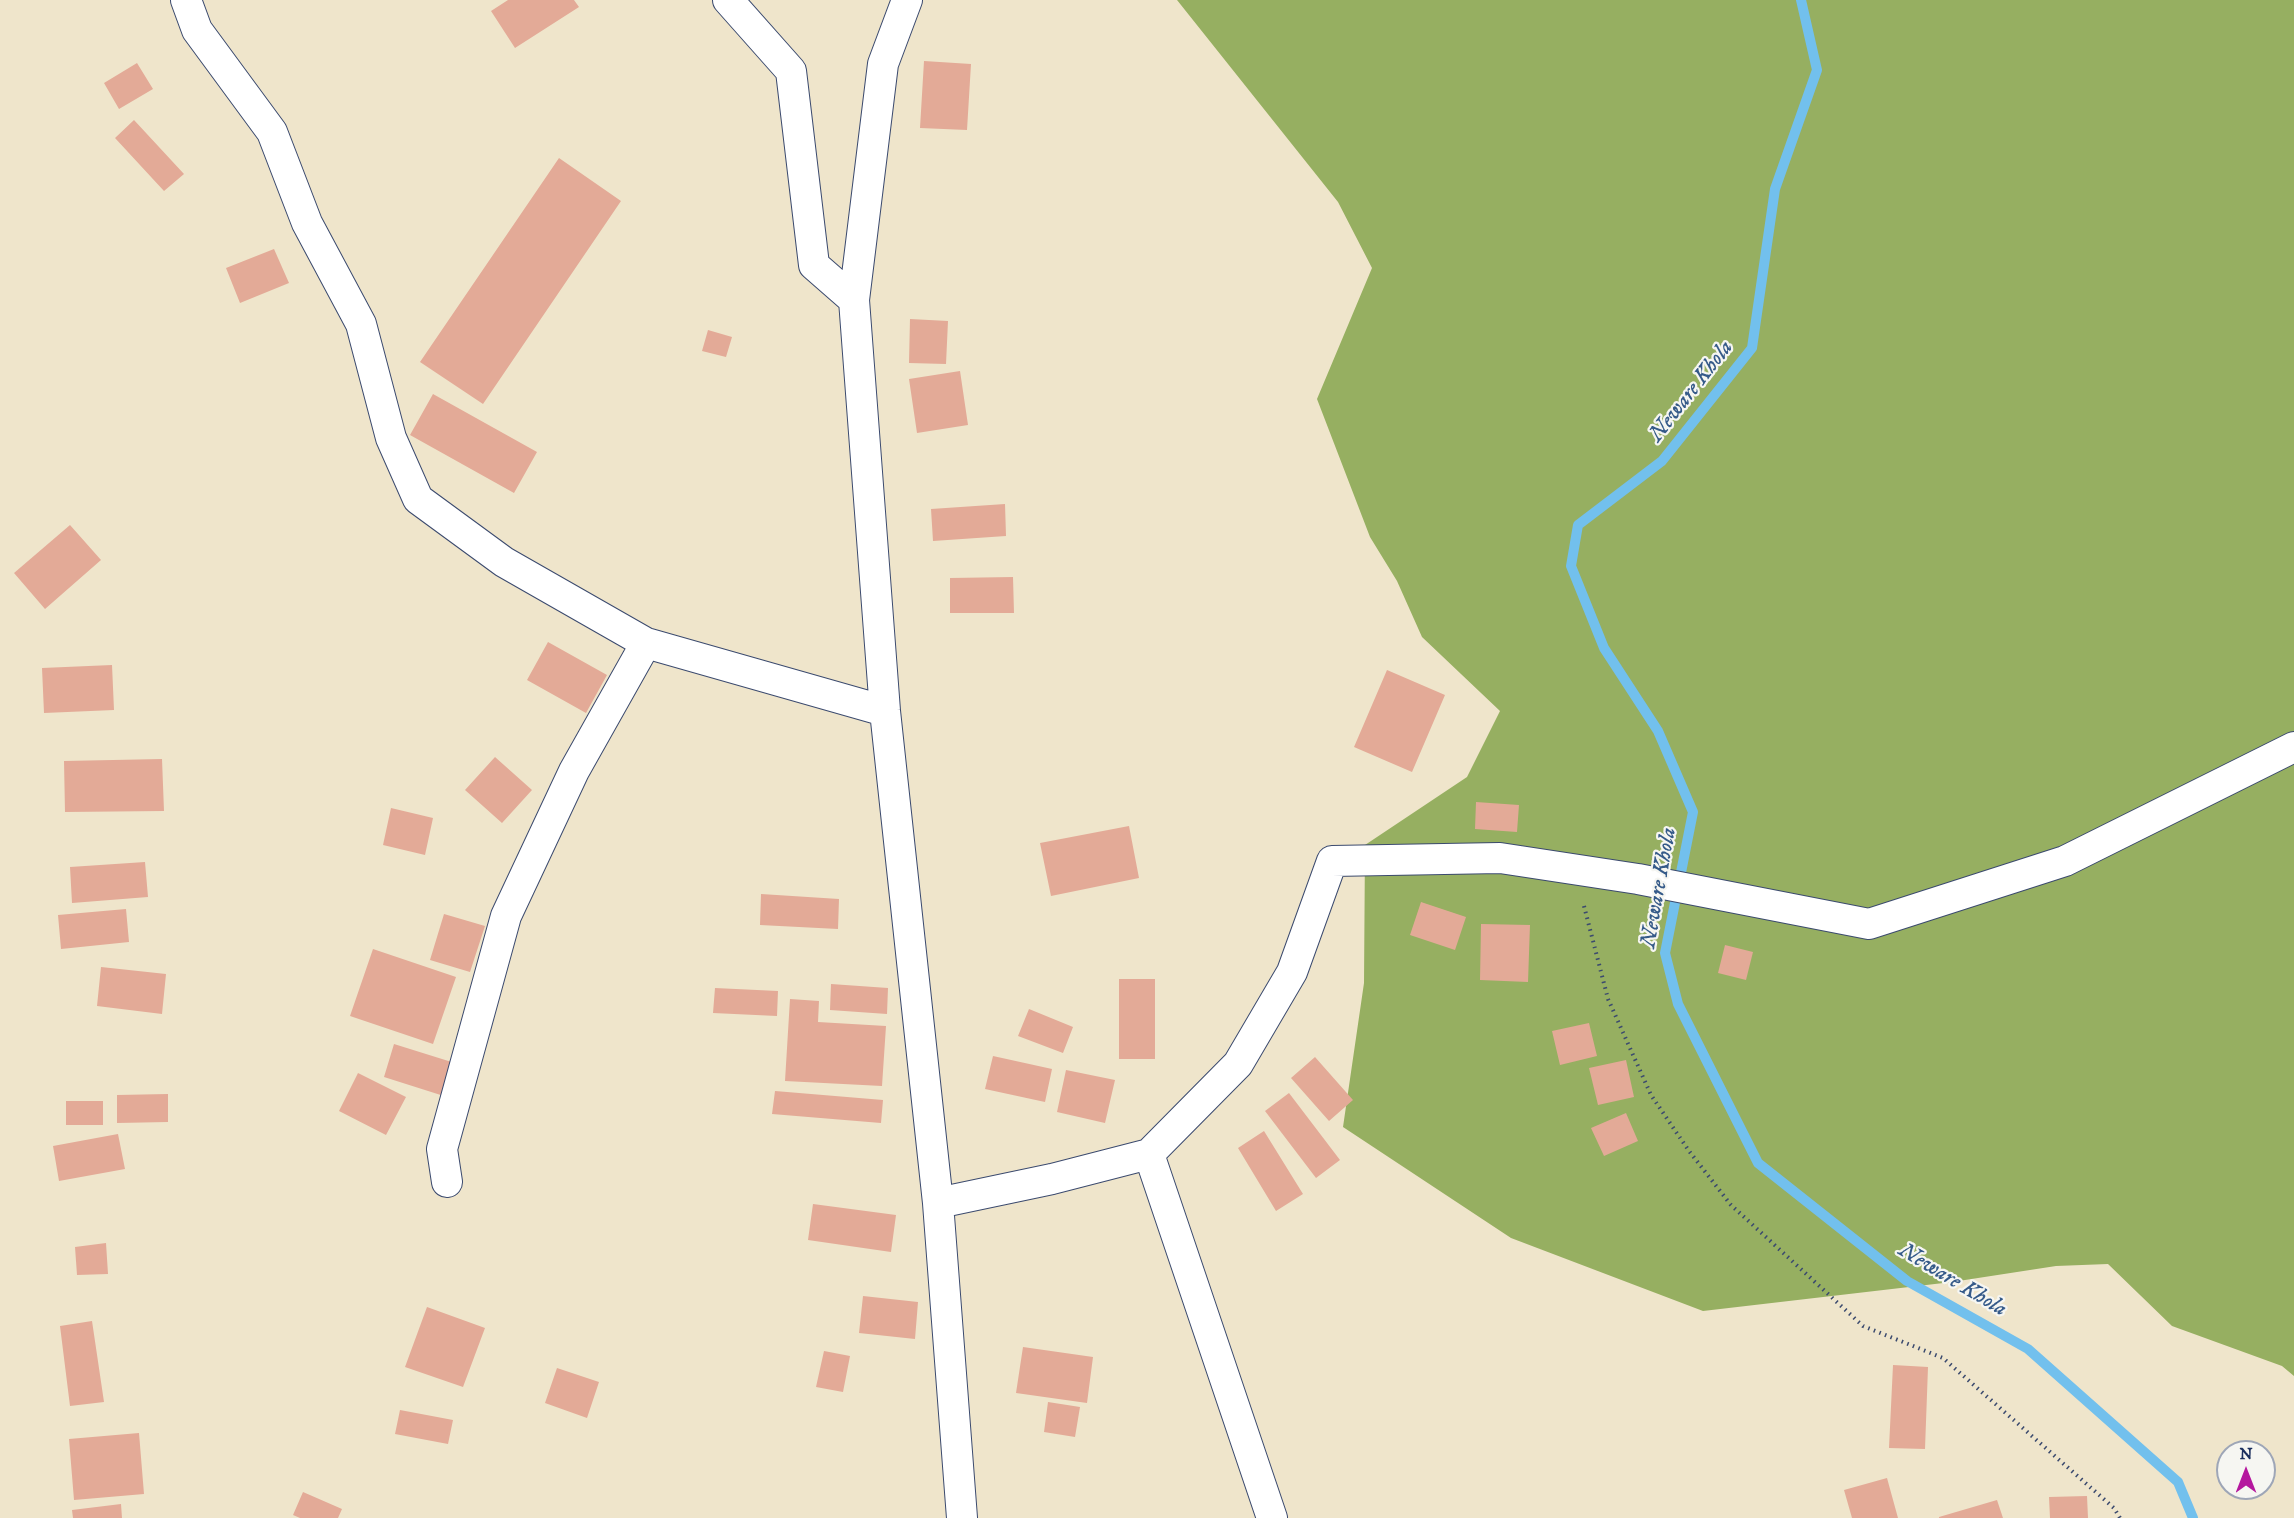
<!DOCTYPE html>
<html>
<head>
<meta charset="utf-8">
<style>
	body { margin:0 }
	#map { position:relative; width:2294px; height:1518px; overflow:hidden; background:#efe5cb; font-family:"IM FELL DW Pica",serif }
	canvas { display:block }
	.north { position:absolute; left:2216px; top:1440px; width:60px; height:60px; box-sizing:border-box; background:#f6f6f2; border:2px solid #9ea6b7; border-radius:50%; rotate:0deg; font-size:16px; font-weight:700; line-height:24px; text-align:center; color:#1b2f5e }
	.north::after { content:''; display:block; margin:auto; width:21px; height:27px; background:#b5179e; clip-path:polygon(50% 0,100% 100%,50% 72%,0 100%) }
</style>
</head>
<body>
<div id="map">
<canvas width="2294" height="1518"></canvas>
<div class="north">N</div>
</div>
<script>
const context = document.querySelector('canvas').getContext('2d');
context.lineJoin = 'round';
function paint(path, color) { context.fillStyle = color; context.fill(path, 'evenodd'); }
const toPath = rows => new Path2D(rows.map(r => 'M' + r).join(''));
function stroke(path, color, width, dash) { context.strokeStyle = color; context.lineWidth = width; context.lineCap = dash ? 'butt' : 'round'; context.setLineDash(dash || []); context.stroke(path); }
function drawText(font, color, halo, rows, align = 'center') {
  context.font = font + ' "IM FELL DW Pica",serif'; context.lineWidth = 4.5; context.setLineDash([]); context.textBaseline = 'middle'; context.strokeStyle = halo; context.fillStyle = color; for (const [text, x, y, turn = 0] of rows) {
    context.save(); context.translate(x, y); context.rotate((+turn || 0) * Math.PI / 180); context.textAlign = isNaN(turn) ? turn : align; if (halo) context.strokeText(text, 0, 0); context.fillText(text, 0, 0); context.restore();
  }
}
const forest = toPath([
	[1177,0,2294,0,2294,1376,2282,1366,2172,1326,2108,1264,2056,1266,1952,1282,1703,1311,1511,1238,1343,1127,1364,983,1365,845,1467,777,1500,711,1422,637,1397,581,1370,537,1317,399,1372,268,1338,202]
]);
const stream = toPath([
	[1801,0,1817,70,1775,189,1752,348,1662,461,1578,525,1571,566,1604,648,1658,731,1693,812,1665,953,1678,1004,1758,1163,1907,1281,2028,1349,2178,1482,2193,1518]
]);
const building = toPath([
	[508,0,574,0,579,7,515,48,491,11],
	[924,61,971,64,967,130,920,128],
	[137,63,153,89,119,109,104,83],
	[134,120,184,174,164,191,115,138],
	[559,158,621,201,483,404,420,362],
	[274,249,289,283,240,303,226,268],
	[910,319,948,321,946,364,909,363],
	[708,330,732,337,726,357,702,351],
	[960,371,968,425,917,433,909,379],
	[433,394,537,452,514,493,410,435],
	[1005,504,1006,536,933,541,931,509],
	[70,525,101,560,45,609,14,573],
	[1013,577,1014,613,950,613,950,578],
	[548,642,607,675,586,713,527,680],
	[112,665,114,710,44,713,42,668],
	[1387,670,1445,695,1412,772,1354,747],
	[495,757,532,790,502,823,465,790],
	[162,759,164,811,65,812,64,761],
	[1476,802,1519,805,1517,832,1475,829],
	[391,808,433,818,425,855,383,845],
	[1129,826,1139,878,1051,896,1040,843],
	[145,862,148,897,72,903,70,867],
	[761,894,839,899,838,929,760,925],
	[1421,902,1466,917,1455,950,1410,935],
	[126,909,129,942,61,949,58,915],
	[444,914,485,926,470,972,430,960],
	[1481,924,1530,925,1528,982,1480,980],
	[1725,945,1753,952,1746,980,1718,973],
	[373,949,456,977,433,1044,350,1016],
	[101,967,166,974,162,1014,97,1006],
	[1119,979,1155,979,1155,1059,1119,1059],
	[831,984,888,988,887,1014,830,1010],
	[715,988,778,991,777,1016,713,1013],
	[790,999,819,1001,818,1022,886,1026,882,1086,785,1081],
	[1029,1009,1073,1027,1063,1053,1018,1036],
	[1589,1023,1597,1056,1560,1065,1552,1031],
	[394,1044,458,1064,447,1097,384,1077],
	[993,1056,1052,1069,1045,1102,985,1089],
	[1315,1057,1353,1100,1329,1121,1291,1078],
	[1626,1060,1634,1097,1598,1105,1589,1068],
	[1066,1070,1115,1080,1105,1123,1057,1112],
	[358,1073,406,1097,386,1135,339,1111],
	[775,1091,883,1100,881,1123,772,1114],
	[1289,1093,1340,1160,1316,1178,1265,1111],
	[168,1094,168,1122,117,1123,117,1095],
	[66,1101,103,1101,103,1125,66,1125],
	[1626,1113,1638,1141,1604,1156,1591,1128],
	[1264,1131,1303,1194,1276,1211,1238,1148],
	[118,1134,125,1169,59,1181,53,1146],
	[813,1204,896,1215,891,1252,808,1240],
	[106,1243,108,1274,77,1275,75,1247],
	[863,1296,918,1302,915,1339,859,1333],
	[427,1307,485,1328,463,1387,405,1367],
	[92,1321,104,1402,70,1406,60,1326],
	[1023,1347,1093,1357,1087,1403,1016,1393],
	[824,1351,850,1356,843,1392,816,1387],
	[1893,1365,1928,1367,1925,1449,1889,1448],
	[557,1368,599,1382,587,1418,545,1403],
	[1048,1402,1080,1407,1075,1437,1044,1432],
	[400,1410,453,1420,448,1444,395,1434],
	[139,1433,144,1494,74,1500,69,1439],
	[1887,1478,1898,1518,1852,1518,1844,1490],
	[303,1492,342,1509,338,1518,300,1518,293,1515],
	[2087,1496,2088,1518,2050,1518,2049,1497],
	[1997,1500,2003,1518,1939,1518,1939,1517],
	[121,1504,122,1518,73,1518,72,1510]
]);
const path = toPath([
	[1584,906,1608,999,1651,1095,1689,1151,1731,1205,1863,1326,1943,1358,2114,1508,2120,1518]
]);
const minor = toPath([
	[186,0,197,30,272,132,307,223,361,324,391,438,418,499,504,562,646,643],
	[728,0,791,71,814,265,854,300],
	[907,0,883,64,854,300,885,711,938,1203,962,1518],
	[1149,1154,1272,1518],
	[447,1182,442,1149,506,916,574,771,646,643,885,711],
	[938,1203,1052,1179,1149,1154,1238,1064,1292,972,1332,861,1500,858,1638,879,1869,924,2065,861,2294,747]
]);
const waterNames = [
	["Neware Khola",1692,392,-52],
	["Neware Khola",1660,888,-80],
	["Neware Khola",1952,1281,31]
];
paint(forest, '#96af61');
stroke(stream, '#72c0ed', 10);
paint(building, '#e3aa97');
stroke(minor, '#3b4a6e', 32);
stroke(path, '#3b4a6e', 4, [1.5, 4.5]);
stroke(minor, '#fff', 30);
drawText('italic 22px', '#355a89', '#f6f6f2', waterNames);
</script>
</body>
</html>
